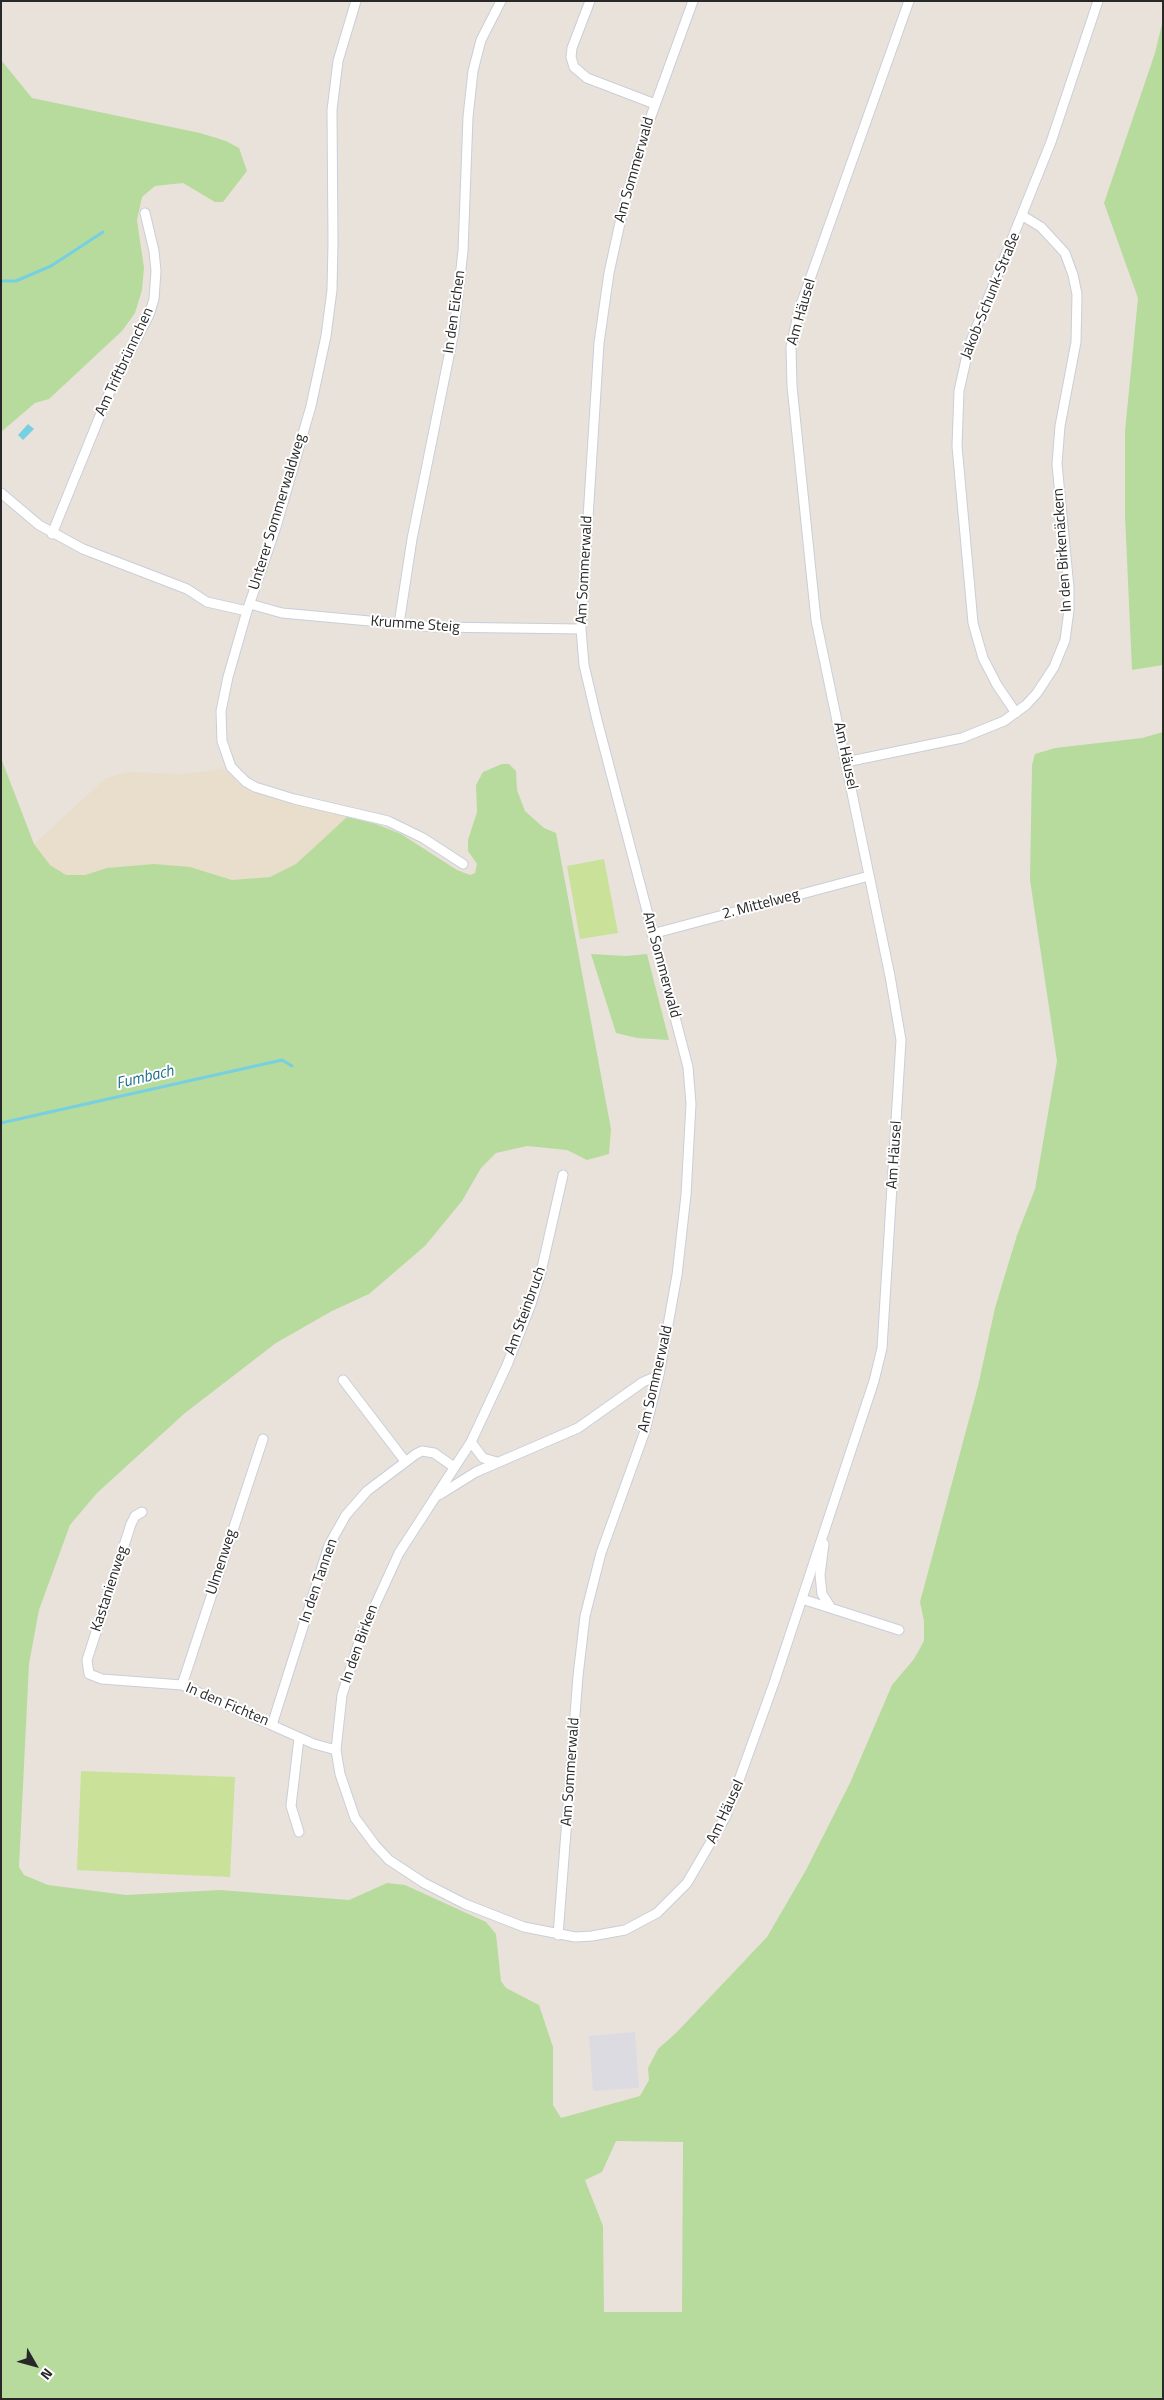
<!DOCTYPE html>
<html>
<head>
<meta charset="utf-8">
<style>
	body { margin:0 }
	#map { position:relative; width:1164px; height:2400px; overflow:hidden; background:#e9e2db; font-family:"Titillium Web",sans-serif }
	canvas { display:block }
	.frame { position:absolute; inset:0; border:2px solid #282828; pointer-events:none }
	.north { position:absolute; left:10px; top:2340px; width:50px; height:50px; -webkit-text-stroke:4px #fff; paint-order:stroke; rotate:128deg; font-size:14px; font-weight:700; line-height:20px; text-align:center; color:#282828 }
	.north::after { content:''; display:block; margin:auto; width:18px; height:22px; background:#282828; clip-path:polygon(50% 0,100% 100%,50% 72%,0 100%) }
</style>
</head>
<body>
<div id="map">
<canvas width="1164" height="2400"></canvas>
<div class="frame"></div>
<div class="north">N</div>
</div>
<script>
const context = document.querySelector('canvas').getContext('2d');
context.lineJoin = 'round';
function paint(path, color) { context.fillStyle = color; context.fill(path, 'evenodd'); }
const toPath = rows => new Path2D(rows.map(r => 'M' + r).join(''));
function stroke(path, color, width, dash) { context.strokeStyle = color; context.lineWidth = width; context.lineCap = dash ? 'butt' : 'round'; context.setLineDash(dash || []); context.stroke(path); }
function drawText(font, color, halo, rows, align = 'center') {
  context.font = font + ' "Titillium Web",sans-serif'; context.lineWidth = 4; context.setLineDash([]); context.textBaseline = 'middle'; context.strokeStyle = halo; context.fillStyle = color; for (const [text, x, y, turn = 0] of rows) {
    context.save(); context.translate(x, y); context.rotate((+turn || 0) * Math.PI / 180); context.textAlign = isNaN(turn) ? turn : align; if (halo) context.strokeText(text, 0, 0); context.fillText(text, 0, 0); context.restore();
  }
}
const industrial = toPath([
	[635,2032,639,2088,593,2091,589,2036]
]);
const education = toPath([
	[224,769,240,785,275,799,347,817,296,864,270,877,232,880,190,867,107,868,85,875,66,875,50,865,34,844,106,778,128,772,181,774]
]);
const green = toPath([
	[1163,20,1163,665,1132,670,1125,515,1125,431,1138,298,1104,203,1155,53],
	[1,60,32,98,200,133,226,141,239,148,247,171,223,202,215,202,183,183,155,186,142,197,137,220,144,268,142,290,135,313,122,331,49,399,35,403,1,432],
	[1163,732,1163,2399,1,2399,1,758,34,844,50,865,66,875,85,875,107,868,154,864,190,867,232,880,270,877,296,864,347,817,376,824,401,834,457,870,470,875,475,873,477,864,468,851,468,840,477,812,476,785,483,772,502,764,509,764,516,771,517,790,525,811,544,828,556,833,611,1129,609,1154,587,1160,567,1150,527,1146,496,1153,481,1168,462,1201,425,1246,369,1294,332,1311,276,1343,185,1413,97,1493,70,1525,39,1610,29,1664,19,1867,24,1875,48,1885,126,1895,220,1890,349,1900,387,1883,405,1885,486,1922,496,1934,501,1981,506,1988,539,2005,553,2047,553,2105,561,2118,640,2096,649,2080,648,2068,658,2049,677,2032,767,1937,806,1870,850,1783,892,1685,914,1659,924,1641,924,1621,920,1602,978,1386,995,1308,1017,1235,1035,1189,1057,1061,1030,880,1032,765,1035,754,1055,748,1142,738],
	[616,2141,683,2142,682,2312,604,2312,603,2226,585,2180,602,2172],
	[591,954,626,956,647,954,669,1040,637,1038,616,1033]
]);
const pitch = toPath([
	[604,859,618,933,580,939,567,866],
	[81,1771,235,1777,230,1877,77,1870]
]);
const water = toPath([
	[28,424,34,429,23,440,18,435]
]);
const stream = toPath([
	[1,281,16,281,51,266,103,232],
	[1,1123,282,1060,292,1066]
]);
const street = toPath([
	[356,1,338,61,332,110,333,243,332,290,326,336,311,406,276,527,247,611,228,677,221,711,222,741,231,767,246,782,255,787,294,799,388,821,423,838,463,864],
	[590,1,572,48,571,57,574,67,587,78,655,104],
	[1,493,39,525,83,549,187,589,207,602,247,611],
	[52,534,110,391,149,315,154,299,156,271,154,251,145,213],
	[250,604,282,613,435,627,581,629],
	[399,624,412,539,454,331,463,251,468,117,473,71,481,40,501,1],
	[1016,713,997,685,983,658,973,623,957,446,959,391,969,346,1051,142,1098,1],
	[846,762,962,738,1004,721,1026,705,1037,693,1054,667,1065,640,1069,610,1069,588,1057,464,1060,426,1076,342,1077,294,1073,275,1065,253,1041,227,1023,216],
	[652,934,869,876],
	[563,1175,541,1272,531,1304,507,1365,471,1442,399,1553,361,1636,342,1695,336,1750,340,1774,355,1818,375,1845,389,1860,424,1883,465,1904,524,1927,575,1937,592,1936,625,1930,657,1913,687,1883,726,1816,774,1683,874,1381,882,1348,901,1040,890,976,816,620,792,386,791,347,799,310,909,1],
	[343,1380,405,1461],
	[471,1442,483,1458,497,1462],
	[439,1495,476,1472,578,1428,643,1382,659,1375],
	[142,1512,135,1516,131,1524,87,1660,89,1674,102,1679,182,1685,314,1744,336,1750],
	[824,1544,820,1575,822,1594,831,1608],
	[802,1599,899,1630],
	[182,1685,263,1439],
	[272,1725,329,1545,346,1515,367,1491,416,1454,422,1451,434,1453,454,1467],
	[299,1832,291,1806,299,1738],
	[558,1935,578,1676,585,1616,601,1553,645,1431,659,1375,677,1275,686,1195,691,1104,688,1067,597,720,584,665,581,629,599,343,609,273,623,209,646,130,693,1]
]);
const streetNames = [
	["Am Sommerwald",635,170,-74],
	["Jakob-Schunk-Straße",991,296,-68],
	["In den Eichen",455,312,-82],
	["Am Häusel",802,312,-74],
	["Am Triftbrünnchen",125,362,-65],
	["Unterer Sommerwaldweg",278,512,-73],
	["In den Birkenäckern",1063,550,-94],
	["Am Sommerwald",585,570,-87],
	["Krumme Steig",415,625,4],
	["Am Häusel",845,756,78],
	["2. Mittelweg",761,905,-15],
	["Am Sommerwald",661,965,75],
	["Am Häusel",895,1155,-86],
	["Am Steinbruch",526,1311,-70],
	["Am Sommerwald",656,1379,-77],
	["Ulmenweg",222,1562,-72],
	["In den Tannen",319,1581,-71],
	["Kastanienweg",110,1589,-72],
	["In den Birken",360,1644,-70],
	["In den Fichten",227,1705,23],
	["Am Sommerwald",571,1772,-86],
	["Am Häusel",726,1812,-65]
];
const waterNames = [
	["Fumbach",145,1078,-13]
];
paint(industrial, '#dcdbe2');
paint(education, '#e9ddcb');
paint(green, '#b7db9c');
paint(pitch, '#c9e199');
paint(water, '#77cfe2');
stroke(stream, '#77cfe2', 3);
stroke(street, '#c9ced9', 11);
stroke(street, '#fff', 9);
drawText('15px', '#282828', '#fff', streetNames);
drawText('italic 16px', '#1a6e8a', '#fff', waterNames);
</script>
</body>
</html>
